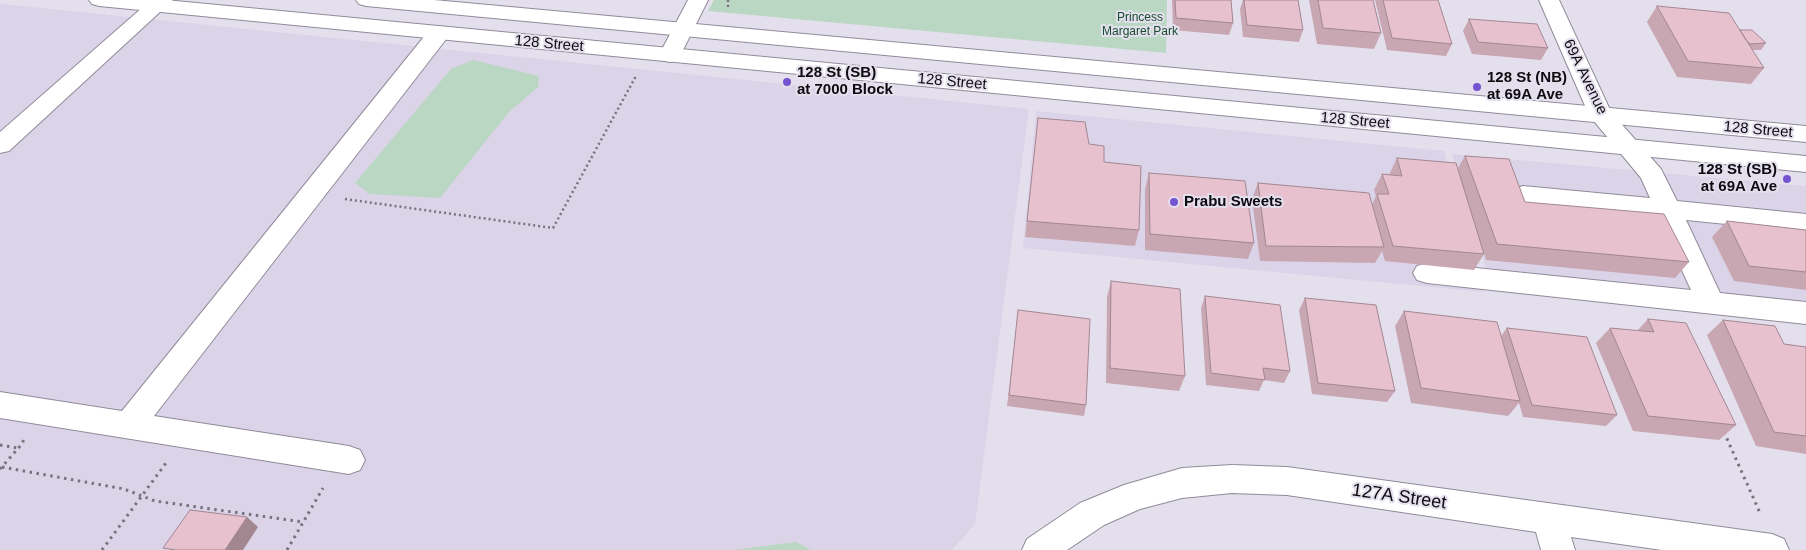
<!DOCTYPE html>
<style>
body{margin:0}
canvas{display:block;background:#e4dfed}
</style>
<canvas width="1806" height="550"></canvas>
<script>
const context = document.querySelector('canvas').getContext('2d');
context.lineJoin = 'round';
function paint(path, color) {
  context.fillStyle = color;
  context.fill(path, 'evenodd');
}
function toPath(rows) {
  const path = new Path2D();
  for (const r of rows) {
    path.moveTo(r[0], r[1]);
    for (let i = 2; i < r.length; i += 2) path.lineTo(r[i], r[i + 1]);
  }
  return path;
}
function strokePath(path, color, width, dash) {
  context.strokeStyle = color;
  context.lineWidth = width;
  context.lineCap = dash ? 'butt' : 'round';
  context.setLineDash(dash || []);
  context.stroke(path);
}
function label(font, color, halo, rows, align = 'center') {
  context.font = font + ' Helvetica,sans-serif';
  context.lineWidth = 4;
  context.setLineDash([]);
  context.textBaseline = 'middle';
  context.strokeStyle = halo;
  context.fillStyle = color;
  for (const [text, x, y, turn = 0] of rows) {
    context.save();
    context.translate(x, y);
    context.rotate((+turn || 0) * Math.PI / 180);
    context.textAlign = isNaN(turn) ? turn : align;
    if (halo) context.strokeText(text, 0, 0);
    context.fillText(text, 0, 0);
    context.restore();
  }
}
const commercial = toPath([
 [1036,111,1444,151,1483,292,1023,248],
 [1452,154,1806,186,1806,304,1487,272]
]);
const built = toPath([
 [2,4,1029,109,975,524,952,550,0,550,0,6]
]);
const green = toPath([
 [714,0,1167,0,1166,53,708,11],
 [473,60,539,76,538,87,509,112,440,198,370,194,355,183,451,69],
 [796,542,811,550,733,550]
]);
const pathFar1 = toPath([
 [728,0,728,10],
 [345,199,553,228,636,76]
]);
const path = toPath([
 [1724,432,1760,513],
 [0,445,18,448],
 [2,467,124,489,155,501,303,522],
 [0,469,22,444,24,439],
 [102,550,166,463],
 [287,550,323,488]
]);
const minor = toPath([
 [151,0,173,0,9,151,0,153,0,132,151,0],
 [688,0,708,0,678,60,670,62,662,60,659,55,688,0],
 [1539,0,1559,0,1611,112,1661,169,1677,201,1806,214,1806,232,1686,220,1720,293,1806,302,1806,324,1427,283,1417,280,1413,273,1417,266,1427,263,1691,290,1658,218,1523,204,1514,201,1510,195,1514,189,1523,186,1650,198,1641,178,1589,115,1539,0],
 [439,26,447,28,450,33,447,38,154,416,349,446,360,450,365,460,360,470,349,474,0,418,0,392,122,411,431,28,439,26],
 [1232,465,1287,467,1772,534,1784,539,1789,550,1662,550,1571,537,1575,550,1541,550,1536,532,1287,495,1232,493,1182,498,1140,509,1104,525,1067,550,1022,550,1027,539,1080,503,1124,485,1182,468,1232,465]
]);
const major = toPath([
 [89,0,165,0,1806,156,1806,172,99,6,92,4,89,0],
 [356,0,434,0,1806,126,1806,142,366,6,359,4,356,0]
]);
const wall = toPath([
 [1172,0,1231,0,1233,23,1229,35,1173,30],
 [1243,0,1298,0,1303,30,1299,42,1243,37,1240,9],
 [1309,0,1373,0,1381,33,1374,49,1317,44],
 [1375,0,1438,0,1452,44,1446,56,1387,50],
 [1657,6,1740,30,1766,43,1761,50,1752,50,1764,68,1751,84,1677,77,1647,22],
 [1469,19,1548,48,1541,60,1472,54,1463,31],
 [1038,118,1089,144,1104,162,1139,230,1135,246,1025,237],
 [1465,156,1525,202,1689,262,1675,278,1486,260,1482,246,1484,254,1474,270,1385,261,1382,251,1375,263,1260,261,1252,199,1258,183,1372,205,1376,196,1374,190,1382,174,1389,175,1397,158,1458,168],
 [1149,173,1254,243,1248,259,1145,250,1145,189],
 [1727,221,1806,230,1806,290,1734,281,1712,237],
 [1111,281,1185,376,1179,391,1106,383,1107,297],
 [1205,296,1290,371,1284,383,1264,380,1259,391,1206,385,1201,308],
 [1305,298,1395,391,1387,402,1312,394,1299,310],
 [1404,311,1501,336,1507,328,1617,415,1606,426,1523,417,1519,403,1508,416,1411,403,1395,326],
 [1648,319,1736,425,1719,440,1633,431,1596,343,1610,328,1637,331],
 [1723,320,1784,344,1806,347,1806,454,1756,446,1707,335],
 [1017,322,1086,405,1084,416,1007,406]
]);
const shadedWall = toPath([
 [247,517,258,527,243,550,225,550]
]);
const building = toPath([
 [1175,0,1231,0,1233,23,1176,18,1175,0],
 [1244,0,1298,0,1303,30,1247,25,1244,0],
 [1318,0,1373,0,1381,33,1323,28,1318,0],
 [1383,0,1438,0,1452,44,1392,38,1383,0],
 [1657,6,1729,13,1764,68,1688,61,1657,6],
 [1469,19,1537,24,1548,48,1478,42,1469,19],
 [1740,30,1752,30,1766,43,1750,44,1746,40,1740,30],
 [1038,118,1085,122,1089,144,1104,146,1104,162,1141,166,1139,230,1027,221,1038,118],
 [1465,156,1509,159,1525,202,1664,214,1689,262,1497,244,1465,156],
 [1397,158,1456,163,1484,254,1393,246,1377,194,1389,194,1382,174,1402,176,1397,158],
 [1149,173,1245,181,1254,243,1150,234,1149,173],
 [1258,183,1369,193,1384,247,1266,246,1258,183],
 [1727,221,1806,230,1806,272,1749,266,1727,221],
 [1111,281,1180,289,1185,376,1110,368,1111,281],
 [1205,296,1280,305,1290,371,1263,368,1265,380,1211,373,1205,296],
 [1305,298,1376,305,1395,391,1318,383,1305,298],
 [1018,310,1090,319,1086,405,1009,395,1018,310],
 [1404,311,1497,322,1520,401,1421,388,1404,311],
 [1648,319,1686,323,1736,425,1648,416,1610,328,1654,332,1648,319],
 [1723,320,1775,326,1784,344,1806,347,1806,436,1774,432,1723,320],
 [1507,328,1587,337,1617,415,1532,405,1507,328],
 [190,510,247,517,225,550,176,550,163,548,190,510]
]);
const markers = [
 [787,82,5,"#7455cf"],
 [1477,87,5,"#7455cf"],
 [1787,179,5,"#7455cf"],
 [1174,202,5,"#7455cf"]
];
const farParknames = [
 ["Princess",1140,18],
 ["Margaret Park",1140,32]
];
const streetNames = [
 ["128 Street",549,44,5],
 ["69A Avenue",1585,77,64],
 ["128 Street",952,82,5],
 ["128 Street",1355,121,5],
 ["128 Street",1758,130,5]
];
const poiNames = [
 ["128 St (SB)",797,73],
 ["at 7000 Block",797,90],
 ["128 St (NB)",1487,78],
 ["at 69A Ave",1487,95],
 ["128 St (SB)",1777,170,"right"],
 ["at 69A Ave",1777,187,"right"],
 ["Prabu Sweets",1184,202]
];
const nearStreetnames = [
 ["127A Street",1399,497,8]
];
paint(commercial, '#dbd4e9');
paint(built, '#dbd3e8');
paint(green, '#bad7c3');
strokePath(minor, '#908b99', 2);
strokePath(major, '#908b99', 2);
strokePath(pathFar1, '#76737c', 2.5, [2, 3]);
strokePath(path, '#76737c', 3, [2.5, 4.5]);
paint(minor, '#fff');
paint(major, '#fff');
paint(wall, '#c8a6b2');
paint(shadedWall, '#a28791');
paint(building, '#e8c1cf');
strokePath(building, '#a28791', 1);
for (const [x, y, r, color] of markers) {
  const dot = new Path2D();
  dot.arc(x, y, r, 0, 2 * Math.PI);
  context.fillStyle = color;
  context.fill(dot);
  strokePath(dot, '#e4dfed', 2);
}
label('12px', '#164d2f', '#e4dfed', farParknames);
label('15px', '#0c0a0f', '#e4dfed', streetNames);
label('bold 15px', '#0c0a0f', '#e4dfed', poiNames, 'left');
label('18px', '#0c0a0f', '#e4dfed', nearStreetnames);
</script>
